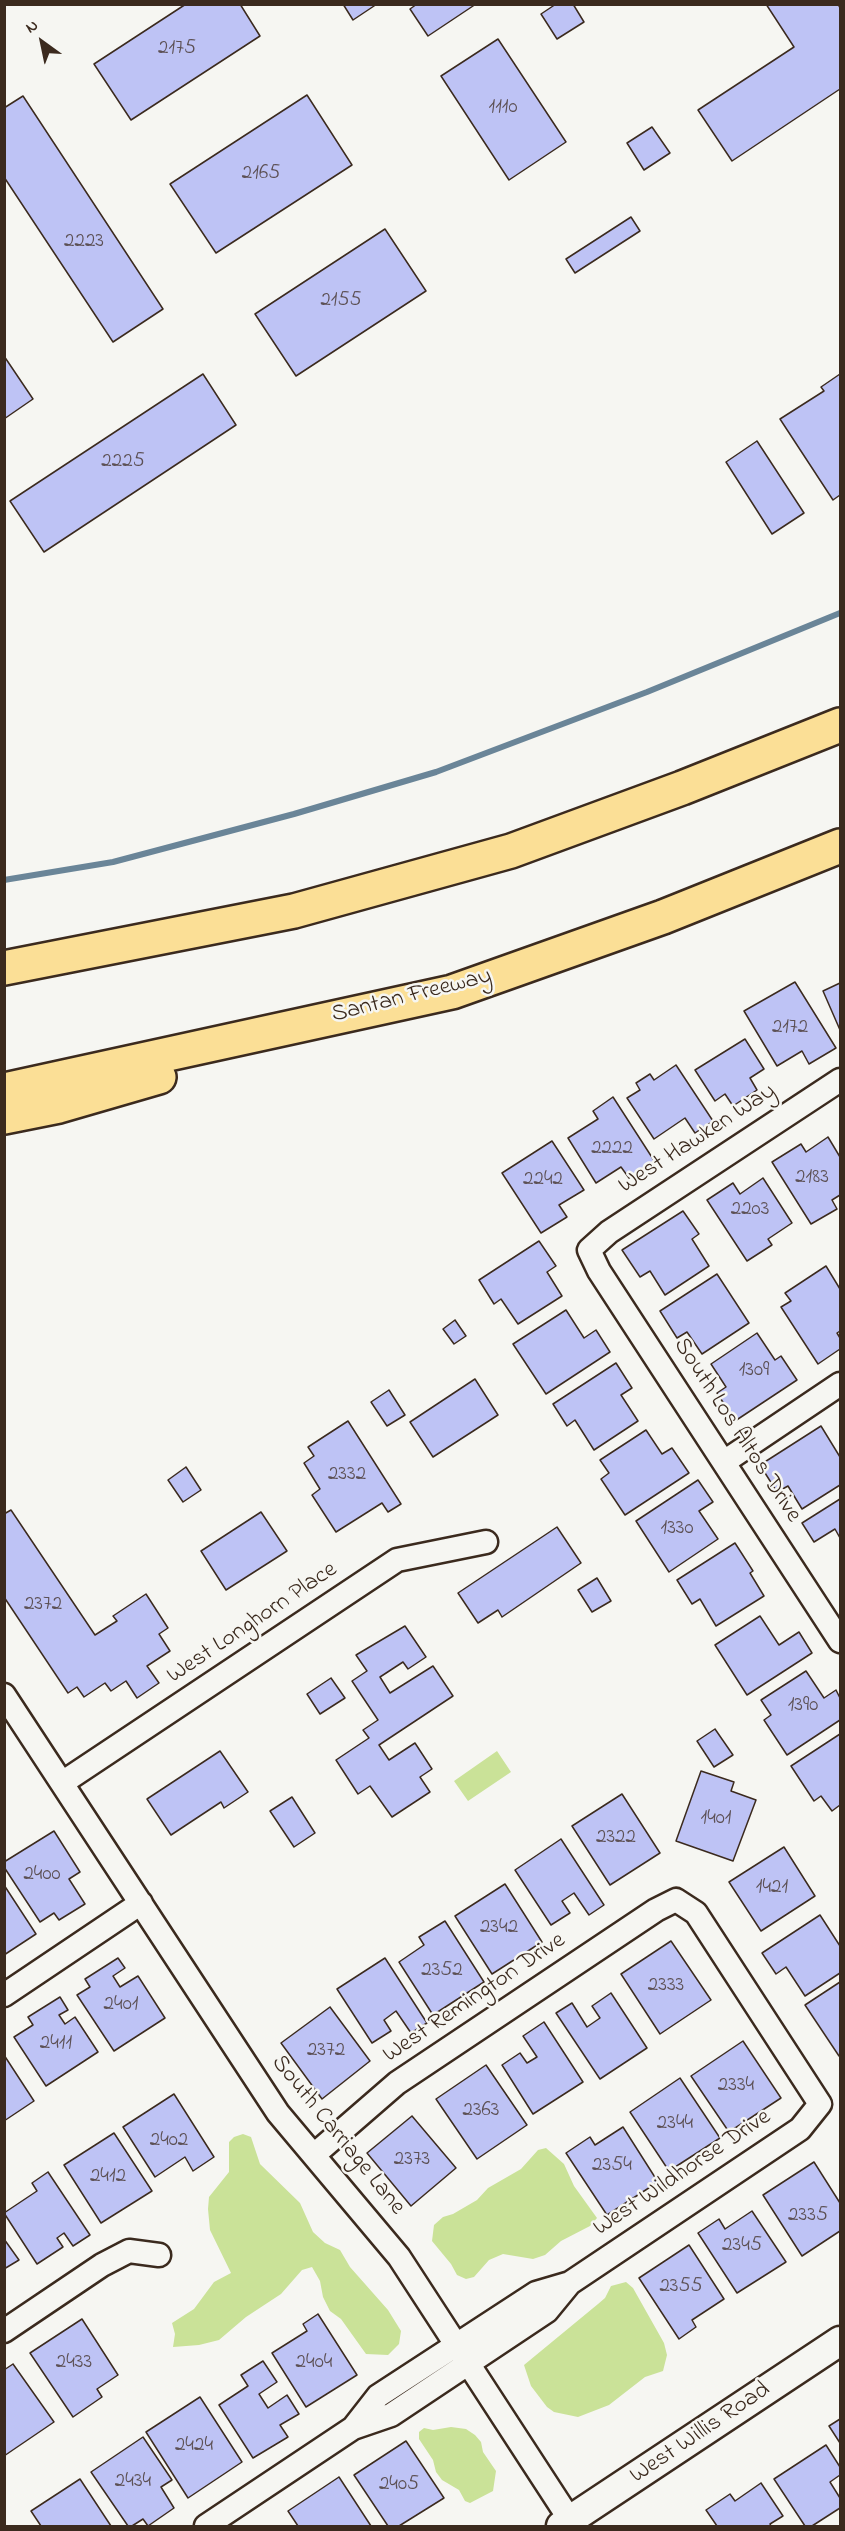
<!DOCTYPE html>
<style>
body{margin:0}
#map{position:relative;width:845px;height:2531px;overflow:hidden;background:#f6f6f2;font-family:"Indie Flower",sans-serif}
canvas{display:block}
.frame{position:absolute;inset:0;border:6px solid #3b2a1e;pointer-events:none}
.north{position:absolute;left:12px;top:12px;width:60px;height:60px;-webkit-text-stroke:4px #f6f6f2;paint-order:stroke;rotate:327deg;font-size:16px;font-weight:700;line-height:24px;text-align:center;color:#3b2a1e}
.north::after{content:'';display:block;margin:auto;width:21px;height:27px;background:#3b2a1e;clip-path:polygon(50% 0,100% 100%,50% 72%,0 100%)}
</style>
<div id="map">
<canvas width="845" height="2531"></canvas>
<div class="frame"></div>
<div class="north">N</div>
</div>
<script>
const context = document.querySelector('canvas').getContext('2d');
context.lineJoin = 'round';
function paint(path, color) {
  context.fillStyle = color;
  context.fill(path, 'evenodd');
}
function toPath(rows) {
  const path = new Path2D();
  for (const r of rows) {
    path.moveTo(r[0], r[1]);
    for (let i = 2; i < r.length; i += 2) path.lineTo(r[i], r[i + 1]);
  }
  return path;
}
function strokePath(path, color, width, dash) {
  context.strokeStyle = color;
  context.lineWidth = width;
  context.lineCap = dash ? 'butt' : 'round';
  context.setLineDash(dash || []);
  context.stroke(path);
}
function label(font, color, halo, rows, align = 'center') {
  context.font = font + ' "Indie Flower",sans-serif';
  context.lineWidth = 5;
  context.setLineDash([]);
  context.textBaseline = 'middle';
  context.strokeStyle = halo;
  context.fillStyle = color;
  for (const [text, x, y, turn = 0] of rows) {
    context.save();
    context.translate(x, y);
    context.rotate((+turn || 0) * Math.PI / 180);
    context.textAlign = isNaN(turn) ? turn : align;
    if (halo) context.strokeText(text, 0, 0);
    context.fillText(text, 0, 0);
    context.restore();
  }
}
const green = toPath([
 [497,1751,511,1772,468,1801,454,1781],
 [243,2134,251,2137,260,2164,300,2203,313,2232,325,2243,340,2250,350,2267,388,2310,401,2331,399,2344,388,2355,366,2354,341,2319,330,2311,323,2297,320,2281,312,2267,302,2270,281,2294,246,2317,219,2340,199,2345,173,2347,175,2334,172,2323,194,2309,214,2282,231,2273,210,2230,208,2209,209,2197,229,2172,229,2142,234,2137],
 [546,2148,564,2164,574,2186,597,2218,590,2226,561,2241,545,2255,533,2259,503,2254,489,2260,474,2277,466,2279,457,2275,451,2264,432,2241,434,2225,443,2217,453,2214,477,2200,488,2188,521,2169,538,2150],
 [626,2282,633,2288,664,2343,667,2355,663,2371,645,2377,609,2405,578,2417,554,2412,547,2407,531,2386,524,2365,598,2304,605,2298,611,2286],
 [451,2427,466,2429,475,2435,481,2442,483,2452,496,2471,493,2491,470,2503,465,2501,459,2490,442,2480,436,2472,433,2460,419,2439,419,2432,424,2428,433,2430]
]);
const stream = toPath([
 [4,880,113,862,294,814,436,772,647,692,840,613]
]);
const building = toPath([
 [186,4,240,4,260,36,131,120,94,64,186,4],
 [343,4,377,4,353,20,343,4],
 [417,4,476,4,428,36,410,9,417,4],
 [556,4,573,4,584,22,557,39,541,14,556,4],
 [766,4,838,4,840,8,840,89,732,161,698,110,794,47,766,4],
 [498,39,566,142,509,180,441,76,498,39],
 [307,95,352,165,216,253,170,184,307,95],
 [23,96,163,309,113,342,4,177,4,108,23,96],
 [652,127,670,153,644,170,627,143,652,127],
 [631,217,640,231,575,273,566,259,631,217],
 [385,229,426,291,296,376,255,314,385,229],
 [4,356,33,399,4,419,4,356],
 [203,374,236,425,44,552,10,501,203,374],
 [840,374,840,495,833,500,780,419,824,391,821,387,840,374],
 [757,441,804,513,772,534,726,462,757,441],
 [795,982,836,1048,809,1064,802,1051,777,1066,744,1011,795,982],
 [840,983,840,1030,823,991,840,983],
 [745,1039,764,1069,750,1078,757,1090,733,1106,725,1094,715,1101,695,1070,745,1039],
 [676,1065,713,1121,695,1133,685,1118,654,1139,627,1098,640,1090,636,1083,650,1074,654,1080,676,1065],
 [613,1097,655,1162,629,1178,621,1167,596,1183,568,1138,598,1119,593,1111,613,1097],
 [828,1137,840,1157,840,1195,832,1200,837,1209,811,1224,772,1162,801,1144,806,1152,828,1137],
 [552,1141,584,1190,559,1205,567,1217,541,1233,502,1173,552,1141],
 [763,1178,792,1223,768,1239,772,1245,747,1261,707,1200,733,1183,740,1194,763,1178],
 [683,1211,699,1234,692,1239,709,1266,665,1295,650,1271,640,1277,622,1250,683,1211],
 [539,1241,556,1266,547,1272,562,1296,518,1324,501,1299,494,1304,479,1280,539,1241],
 [826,1266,840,1289,840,1331,837,1333,840,1338,840,1349,818,1364,781,1307,791,1301,785,1293,826,1266],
 [717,1274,749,1323,702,1354,687,1332,677,1338,660,1311,717,1274],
 [566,1310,584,1338,596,1330,610,1352,546,1394,513,1344,566,1310],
 [455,1320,466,1336,454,1344,443,1329,455,1320],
 [757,1333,775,1360,781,1356,797,1380,735,1421,717,1393,726,1387,711,1364,757,1333],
 [616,1363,632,1388,621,1395,638,1421,594,1450,575,1420,567,1426,553,1404,616,1363],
 [475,1379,498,1415,433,1457,410,1422,475,1379],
 [389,1390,405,1415,387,1426,371,1402,389,1390],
 [348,1421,401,1504,388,1512,382,1503,336,1532,312,1495,320,1489,304,1463,314,1456,308,1447,348,1421],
 [821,1426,840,1457,840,1485,802,1509,788,1486,777,1492,760,1465,821,1426],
 [646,1430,662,1454,672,1448,689,1473,625,1515,601,1479,609,1473,600,1460,646,1430],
 [186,1467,201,1490,183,1502,168,1480,186,1467],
 [698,1480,713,1502,699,1511,718,1539,669,1572,636,1521,698,1480],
 [840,1499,840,1538,835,1529,814,1542,802,1523,840,1499],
 [11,1510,95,1635,117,1621,113,1616,146,1594,168,1628,159,1634,170,1651,147,1666,159,1683,137,1698,126,1681,111,1691,105,1683,84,1697,77,1687,68,1693,4,1597,4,1514,11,1510],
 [261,1512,287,1551,226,1590,201,1551,261,1512],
 [557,1527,581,1563,502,1617,498,1610,478,1623,458,1593,557,1527],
 [735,1543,753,1571,750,1573,764,1596,716,1626,700,1599,692,1604,677,1580,735,1543],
 [597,1578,611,1601,592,1612,578,1590,597,1578],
 [760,1616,779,1645,799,1632,812,1653,747,1695,715,1645,760,1616],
 [405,1626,426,1657,408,1669,403,1662,380,1677,390,1693,433,1666,453,1696,379,1745,389,1760,415,1743,432,1769,420,1777,430,1792,392,1817,370,1786,358,1794,336,1760,369,1738,363,1730,378,1720,352,1681,367,1671,356,1655,405,1626],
 [806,1671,824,1698,836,1690,840,1698,840,1720,787,1755,764,1720,771,1715,761,1700,806,1671],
 [331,1678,345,1698,320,1714,307,1694,331,1678],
 [715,1729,733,1755,714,1767,697,1741,715,1729],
 [840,1734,840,1805,832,1811,821,1796,814,1801,791,1766,840,1734],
 [220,1751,248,1792,224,1808,221,1802,171,1835,147,1799,220,1751],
 [701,1771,734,1782,731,1791,756,1800,733,1861,676,1841,701,1771],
 [622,1794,660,1853,610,1885,572,1826,622,1794],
 [292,1797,315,1833,294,1847,270,1811,292,1797],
 [54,1831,80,1872,69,1879,85,1904,59,1920,54,1913,40,1922,4,1867,4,1862,54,1831],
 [561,1839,604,1905,589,1915,574,1893,562,1901,570,1913,551,1925,515,1870,561,1839],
 [784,1847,815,1896,761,1931,729,1882,784,1847],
 [505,1884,542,1942,492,1974,455,1916,505,1884],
 [4,1885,36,1934,4,1955,4,1885],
 [820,1915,840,1946,840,1973,805,1996,786,1967,776,1974,762,1953,820,1915],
 [445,1921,484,1982,433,2015,399,1962,424,1945,419,1937,445,1921],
 [671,1941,711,2000,660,2034,621,1974,671,1941],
 [118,1958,125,1968,113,1976,120,1987,138,1976,165,2018,114,2051,77,1995,90,1987,85,1979,118,1958],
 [385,1958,427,2023,411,2033,396,2011,384,2020,391,2031,372,2043,337,1989,385,1958],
 [840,1982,840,2055,839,2056,805,2005,840,1982],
 [611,1993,647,2048,600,2079,556,2013,572,2003,587,2027,600,2018,592,2006,611,1993],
 [60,1997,68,2010,59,2015,65,2024,75,2017,98,2052,46,2086,14,2037,33,2025,28,2017,60,1997],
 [330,2007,370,2061,322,2099,281,2043,330,2007],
 [544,2022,583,2082,533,2114,502,2065,520,2053,527,2063,537,2057,523,2036,544,2022],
 [743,2041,781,2098,729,2132,691,2076,743,2041],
 [4,2055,34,2101,4,2121,4,2055],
 [486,2065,527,2125,477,2159,436,2099,486,2065],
 [680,2078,720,2138,669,2171,630,2112,680,2078],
 [174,2094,214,2157,193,2171,185,2157,155,2177,123,2127,174,2094],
 [412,2116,456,2168,411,2206,367,2153,412,2116],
 [623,2127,658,2182,607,2215,566,2153,590,2137,595,2145,623,2127],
 [114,2133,152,2191,101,2223,64,2165,114,2133],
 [814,2162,840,2203,840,2231,802,2256,763,2195,814,2162],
 [48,2172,90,2235,73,2246,64,2233,57,2238,63,2247,37,2264,4,2213,37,2191,32,2183,48,2172],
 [752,2211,786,2262,737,2293,698,2233,719,2219,725,2229,752,2211],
 [4,2239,19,2260,4,2269,4,2239],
 [689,2245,724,2299,692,2320,696,2327,679,2339,639,2278,689,2245],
 [318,2314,357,2375,306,2407,272,2353,307,2331,303,2324,318,2314],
 [82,2319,118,2375,97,2389,102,2397,73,2417,30,2353,82,2319],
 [263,2361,277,2382,259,2394,268,2408,287,2395,299,2414,280,2425,288,2437,253,2458,219,2405,248,2386,241,2375,263,2361],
 [13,2364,54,2422,4,2456,4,2370,13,2364],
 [200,2397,242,2462,188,2498,146,2432,200,2397],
 [840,2419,840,2443,829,2426,840,2419],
 [143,2437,172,2480,161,2487,174,2508,148,2526,143,2519,132,2526,128,2526,91,2472,143,2437],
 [406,2441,444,2498,399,2526,388,2526,354,2475,406,2441],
 [826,2445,840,2467,840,2475,830,2482,840,2498,840,2508,812,2526,805,2526,774,2479,826,2445],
 [339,2477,371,2526,298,2526,288,2511,339,2477],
 [80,2479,111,2526,41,2526,31,2511,80,2479],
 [761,2483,783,2516,770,2524,771,2526,717,2526,706,2510,730,2494,735,2501,761,2483]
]);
const minor = toPath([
 [840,1080,609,1232,589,1250,599,1271,840,1641],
 [724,1462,840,1384],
 [4,1695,278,2113,399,2257,574,2526],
 [62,1783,397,1560,486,1542],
 [4,1995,141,1903],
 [4,2331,102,2265,129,2251,159,2255],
 [353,2428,378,2396,536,2293,570,2283],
 [206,2526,353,2428,391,2415,547,2311,570,2283,800,2129,820,2104,696,1913,676,1900,656,1910,397,2083,314,2155]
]);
const tertiary = toPath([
 [561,2526,840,2341]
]);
const motorway = toPath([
 [4,968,294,911,511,851,682,788,840,725],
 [4,1090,452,992,663,917,840,846],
 [4,1117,59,1106,159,1077]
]);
const numberNames = [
 ["2175",177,50],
 ["1110",503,109],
 ["2165",261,175],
 ["2223",84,243],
 ["2155",341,302],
 ["2225",123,463],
 ["2172",790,1029],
 ["2222",612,1150],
 ["2183",812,1179],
 ["2242",543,1181],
 ["2203",750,1211],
 ["1309",754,1372],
 ["2332",347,1476],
 ["1330",677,1530],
 ["2372",43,1606],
 ["1390",803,1707],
 ["1401",716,1820],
 ["2322",616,1839],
 ["2400",42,1876],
 ["1421",772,1889],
 ["2342",499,1929],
 ["2352",442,1972],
 ["2333",666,1987],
 ["2401",121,2006],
 ["2411",56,2045],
 ["2372",326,2052],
 ["2334",736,2087],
 ["2363",481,2112],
 ["2344",675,2125],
 ["2402",169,2142],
 ["2373",412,2161],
 ["2354",612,2167],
 ["2412",108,2178],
 ["2335",808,2217],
 ["2345",742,2247],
 ["2355",681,2288],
 ["2433",74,2364],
 ["2404",314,2364],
 ["2424",194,2447],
 ["2434",133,2483],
 ["2405",399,2486]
];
const streetNames = [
 ["Santan Freeway",412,997,-14],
 ["West Hawken Way",698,1140,-33],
 ["South Los Altos Drive",736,1431,57],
 ["West Longhorn Place",253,1624,-34],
 ["West Remington Drive",475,1999,-34],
 ["South Carriage Lane",337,2136,51],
 ["West Wildhorse Drive",683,2174,-34],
 ["West Willis Road",701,2434,-34]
];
paint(green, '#cae298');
strokePath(stream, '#6a8598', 6);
paint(building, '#bec3f5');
strokePath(building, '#3b2a1e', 1.5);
strokePath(minor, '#3b2a1e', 27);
strokePath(tertiary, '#3b2a1e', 33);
strokePath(motorway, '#3b2a1e', 38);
strokePath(minor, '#f6f6f2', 22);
strokePath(tertiary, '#f6f6f2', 28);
strokePath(motorway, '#fbdf96', 33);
label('21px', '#5c5054', null, numberNames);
label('24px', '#3b2a1e', '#f6f6f2', streetNames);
</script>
